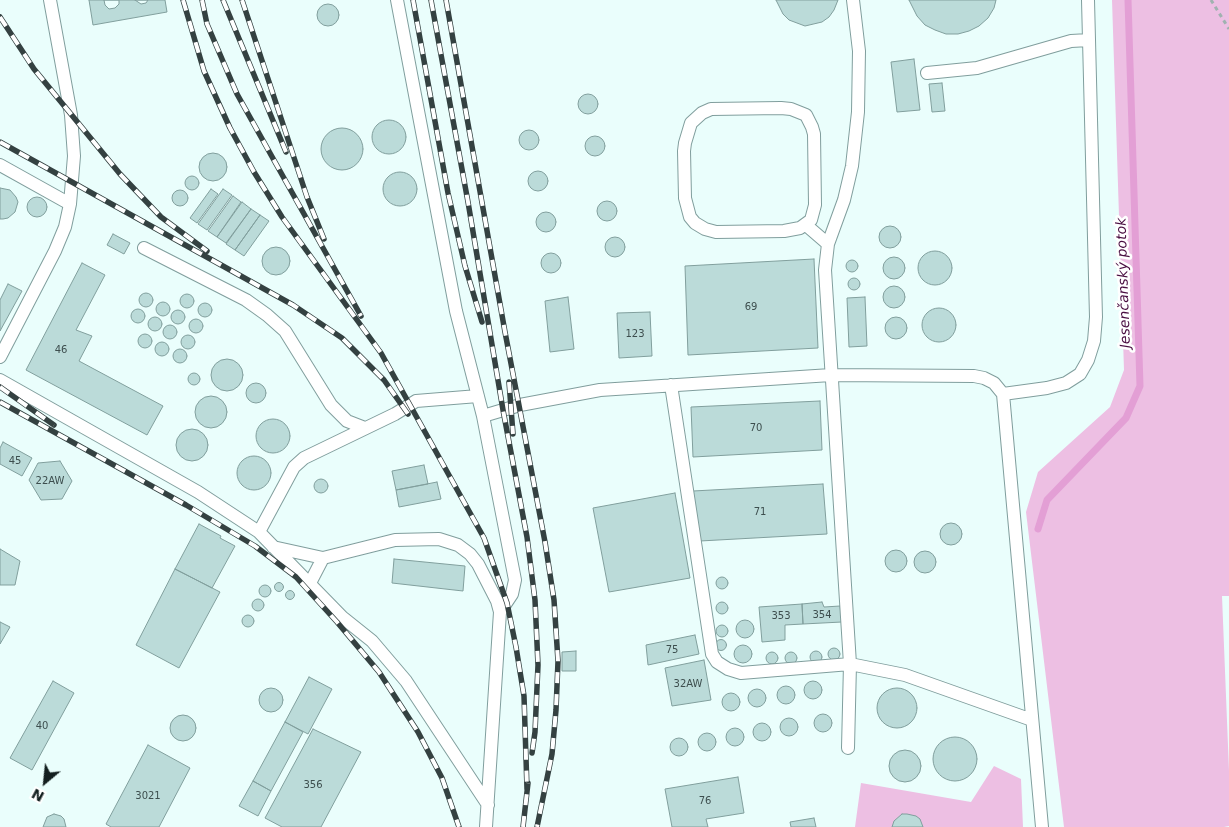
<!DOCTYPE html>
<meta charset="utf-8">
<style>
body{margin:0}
#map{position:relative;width:1229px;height:827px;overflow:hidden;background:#eafefc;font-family:"DejaVu Sans",sans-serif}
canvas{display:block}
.north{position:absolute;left:20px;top:757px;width:50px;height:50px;-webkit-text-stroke:4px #fff;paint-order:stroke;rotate:208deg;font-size:14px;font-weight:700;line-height:20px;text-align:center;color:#131f1f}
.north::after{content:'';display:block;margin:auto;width:18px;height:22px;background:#131f1f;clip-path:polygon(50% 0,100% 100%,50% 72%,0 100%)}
</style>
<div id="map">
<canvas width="1229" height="827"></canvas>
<div class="north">N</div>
</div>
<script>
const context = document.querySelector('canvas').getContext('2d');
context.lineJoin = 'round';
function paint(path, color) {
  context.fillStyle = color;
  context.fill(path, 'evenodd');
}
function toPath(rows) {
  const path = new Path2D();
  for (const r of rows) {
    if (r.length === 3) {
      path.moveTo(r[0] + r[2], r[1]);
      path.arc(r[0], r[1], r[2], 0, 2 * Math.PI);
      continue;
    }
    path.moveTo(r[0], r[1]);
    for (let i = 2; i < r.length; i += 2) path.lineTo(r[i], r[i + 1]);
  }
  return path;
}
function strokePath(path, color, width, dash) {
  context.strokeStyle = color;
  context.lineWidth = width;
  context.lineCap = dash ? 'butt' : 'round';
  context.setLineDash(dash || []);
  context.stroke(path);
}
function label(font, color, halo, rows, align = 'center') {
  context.font = font + ' "DejaVu Sans",sans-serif';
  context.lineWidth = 5;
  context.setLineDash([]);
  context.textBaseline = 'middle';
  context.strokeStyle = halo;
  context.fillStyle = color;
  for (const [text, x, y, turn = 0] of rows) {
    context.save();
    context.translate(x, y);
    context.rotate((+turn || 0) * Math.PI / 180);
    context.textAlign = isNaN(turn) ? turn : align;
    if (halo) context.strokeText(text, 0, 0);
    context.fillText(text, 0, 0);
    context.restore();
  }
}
const green = toPath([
 [1112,0,1229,0,1229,596,1222,596,1229,771,1229,826,1224,827,1064,827,1026,512,1038,472,1110,407,1124,370],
 [994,766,1021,779,1023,827,855,827,861,783,971,802]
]);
const stream = toPath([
 [1038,529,1047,500,1126,418,1140,386,1128,0]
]);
const building = toPath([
 [89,0,165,0,167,12,93,25,89,0],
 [104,0,119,0,119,4,115,8,109,9,105,5,104,0],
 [135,0,148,0,146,3,141,4,135,0],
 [776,0,838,0,834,10,829,17,822,22,805,26,789,20,783,14,776,0],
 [909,0,996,0,994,8,988,18,979,26,969,31,958,34,946,34,935,30,925,25,917,16,909,0],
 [328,15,11],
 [914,59,920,110,897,112,891,62,914,59],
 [942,83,945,111,932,112,929,84,942,83],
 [588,104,10],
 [389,137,17],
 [342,149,21],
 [529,140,10],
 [595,146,10],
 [213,167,14],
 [538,181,10],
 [400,189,17],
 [192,183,7],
 [0,188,10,190,16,197,18,202,15,212,8,218,3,219,0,219,0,188],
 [211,189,218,194,197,223,190,218,211,189],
 [223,189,232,195,207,230,198,224,223,189],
 [180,198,8],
 [233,196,241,202,217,237,208,231,233,196],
 [37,207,10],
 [607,211,10],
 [242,202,251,209,226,243,217,237,242,202],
 [251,209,260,215,235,250,226,244,251,209],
 [546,222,10],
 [260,215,269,221,244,256,235,250,260,215],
 [890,237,11],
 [113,234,130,243,124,254,107,245,113,234],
 [615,247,10],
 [276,261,14],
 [935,268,17],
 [551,263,10],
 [894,268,11],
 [814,259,818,348,688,355,685,266,814,259],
 [852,266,6],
 [82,263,105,275,76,330,92,336,79,361,163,406,147,435,26,370,82,263],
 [854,284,6],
 [8,284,22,291,0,331,0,300,8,284],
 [894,297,11],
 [146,300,7],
 [187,301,7],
 [568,297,574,349,550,352,545,301,568,297],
 [865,297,867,346,849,347,847,298,865,297],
 [163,309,7],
 [205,310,7],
 [939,325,17],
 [138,316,7],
 [178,317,7],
 [650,312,652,356,619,358,617,313,650,312],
 [155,324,7],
 [896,328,11],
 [196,326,7],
 [170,332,7],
 [145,341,7],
 [188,342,7],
 [162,349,7],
 [180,356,7],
 [227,375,16],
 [194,379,6],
 [256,393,10],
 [211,412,16],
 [820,401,822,450,693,457,691,407,820,401],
 [273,436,17],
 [192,445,16],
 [3,442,32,458,22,476,0,464,0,448,3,442],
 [254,473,17],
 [60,461,72,481,62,499,41,500,29,480,38,463,60,461],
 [424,465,428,484,396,490,392,471,424,465],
 [321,486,7],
 [437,482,441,499,399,507,396,490,437,482],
 [823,484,827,534,700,541,693,491,823,484],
 [675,493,690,578,609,592,593,508,675,493],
 [951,534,11],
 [199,524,221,536,220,538,235,546,212,588,175,569,199,524],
 [0,549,20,561,15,585,0,585,0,549],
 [896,561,11],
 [925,562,11],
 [394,559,465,566,463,591,392,583,394,559],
 [175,569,220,592,179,668,136,645,175,569],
 [722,583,6],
 [279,587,4.5],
 [265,591,6],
 [290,595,4.5],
 [258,605,6],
 [822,602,824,607,840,606,842,622,803,624,802,604,822,602],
 [722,608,6],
 [802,604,803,624,785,625,785,640,762,642,759,607,802,604],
 [248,621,6],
 [745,629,9],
 [0,622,10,627,0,644,0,622],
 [722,631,6],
 [695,635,699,654,648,665,646,645,695,635],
 [721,645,5.5],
 [743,654,9],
 [834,654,6],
 [576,651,576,671,562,671,562,652,576,651],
 [816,657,6],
 [772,658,6],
 [791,658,6],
 [704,660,711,700,672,706,665,668,704,660],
 [309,677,332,689,308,734,285,722,309,677],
 [813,690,9],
 [53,681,74,693,32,770,10,758,53,681],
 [786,695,9],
 [897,708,20],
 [271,700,12],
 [757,698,9],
 [731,702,9],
 [823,723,9],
 [183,728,13],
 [789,727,9],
 [285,722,303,732,271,791,253,781,285,722],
 [762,732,9],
 [735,737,9],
 [313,729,361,752,321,827,282,827,265,818,313,729],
 [707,742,9],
 [955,759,22],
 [679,747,9],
 [148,745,190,768,159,827,111,827,106,824,148,745],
 [905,766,16],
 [738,777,744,813,706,819,708,827,672,827,665,789,738,777],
 [253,781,271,791,258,816,239,806,253,781],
 [54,814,61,816,64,819,66,827,43,827,47,817,54,814],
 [902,814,907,814,916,816,920,819,923,827,892,827,894,821,902,814],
 [814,818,816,827,791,827,790,822,814,818]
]);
const path = toPath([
 [1211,0,1229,29]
]);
const lane = toPath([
 [397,0,456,311,483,416],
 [853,0,859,51,858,112,852,166,844,200,828,244,825,270,850,664,905,675,1032,720],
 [927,73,977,68,1071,41,1089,40],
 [781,108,791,109,806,115,812,127,814,134,815,205,811,220,800,228,784,231,716,232,705,229,695,223,690,217,685,198,684,151,685,143,691,123,702,113,711,109,781,108],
 [0,165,70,204],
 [806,225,828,244],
 [144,248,246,300,267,315,285,331,331,405,347,421,365,428],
 [0,357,55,251,65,227,70,204,74,156,71,115,50,0],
 [0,380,198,492,259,532,342,617,372,641,406,681,488,805],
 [671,385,712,654,717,662,728,669,741,673,850,664,848,748],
 [1003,394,1047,388,1066,383,1080,374,1088,360,1094,341,1096,317,1088,0],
 [259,532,294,467,304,458,395,414,416,401,478,396],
 [273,547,323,558,310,583],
 [323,558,395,540,439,539,458,545,470,554,478,564,497,601,500,612],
 [486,827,500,612,512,594,515,580,483,416,520,405,600,390,831,375,974,376,984,378,994,383,1003,394,1042,827]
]);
const rail = toPath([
 [183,0,204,71,230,128,254,172,282,217,381,353,484,538,507,603,516,647,524,696,527,789],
 [202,0,207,24,237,94,361,316],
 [223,0,286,152],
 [242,0,307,197,324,239],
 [413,0,448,193,465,266,482,322],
 [431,0,468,202,503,410,527,537,535,600,538,665,535,732,532,753],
 [446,0,505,332,545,542,554,600,558,661,556,710,552,754,537,827],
 [0,17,34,69,120,174,161,217,207,251],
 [0,142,293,305,342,338,384,380,408,414],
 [509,382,513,434],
 [0,387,54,425],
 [0,402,186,505,255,546,296,577,337,622,379,672,418,732,442,778,459,827],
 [523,827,528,783]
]);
const numberNames = [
 ["69",751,307],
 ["123",635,334],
 ["46",61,350],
 ["70",756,428],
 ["45",15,461],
 ["22AW",50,481],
 ["71",760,512],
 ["354",822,615],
 ["353",781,616],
 ["75",672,650],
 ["32AW",688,684],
 ["40",42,726],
 ["356",313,785],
 ["3021",148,796],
 ["76",705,801]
];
const waterNames = [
 ["Jesenčanský potok",1124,283,-92]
];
paint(green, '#edbfe3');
strokePath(stream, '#e39fd5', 7);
paint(building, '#bbdbd9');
strokePath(building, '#819f9d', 1);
strokePath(lane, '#809e9d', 14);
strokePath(path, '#a0b2b0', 3, [4, 4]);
strokePath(lane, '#fff', 12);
strokePath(rail, '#344141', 5.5);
strokePath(rail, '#fff', 4, [11]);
label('10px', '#3d4e4e', null, numberNames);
label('italic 14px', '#4a0f42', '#fff', waterNames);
</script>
